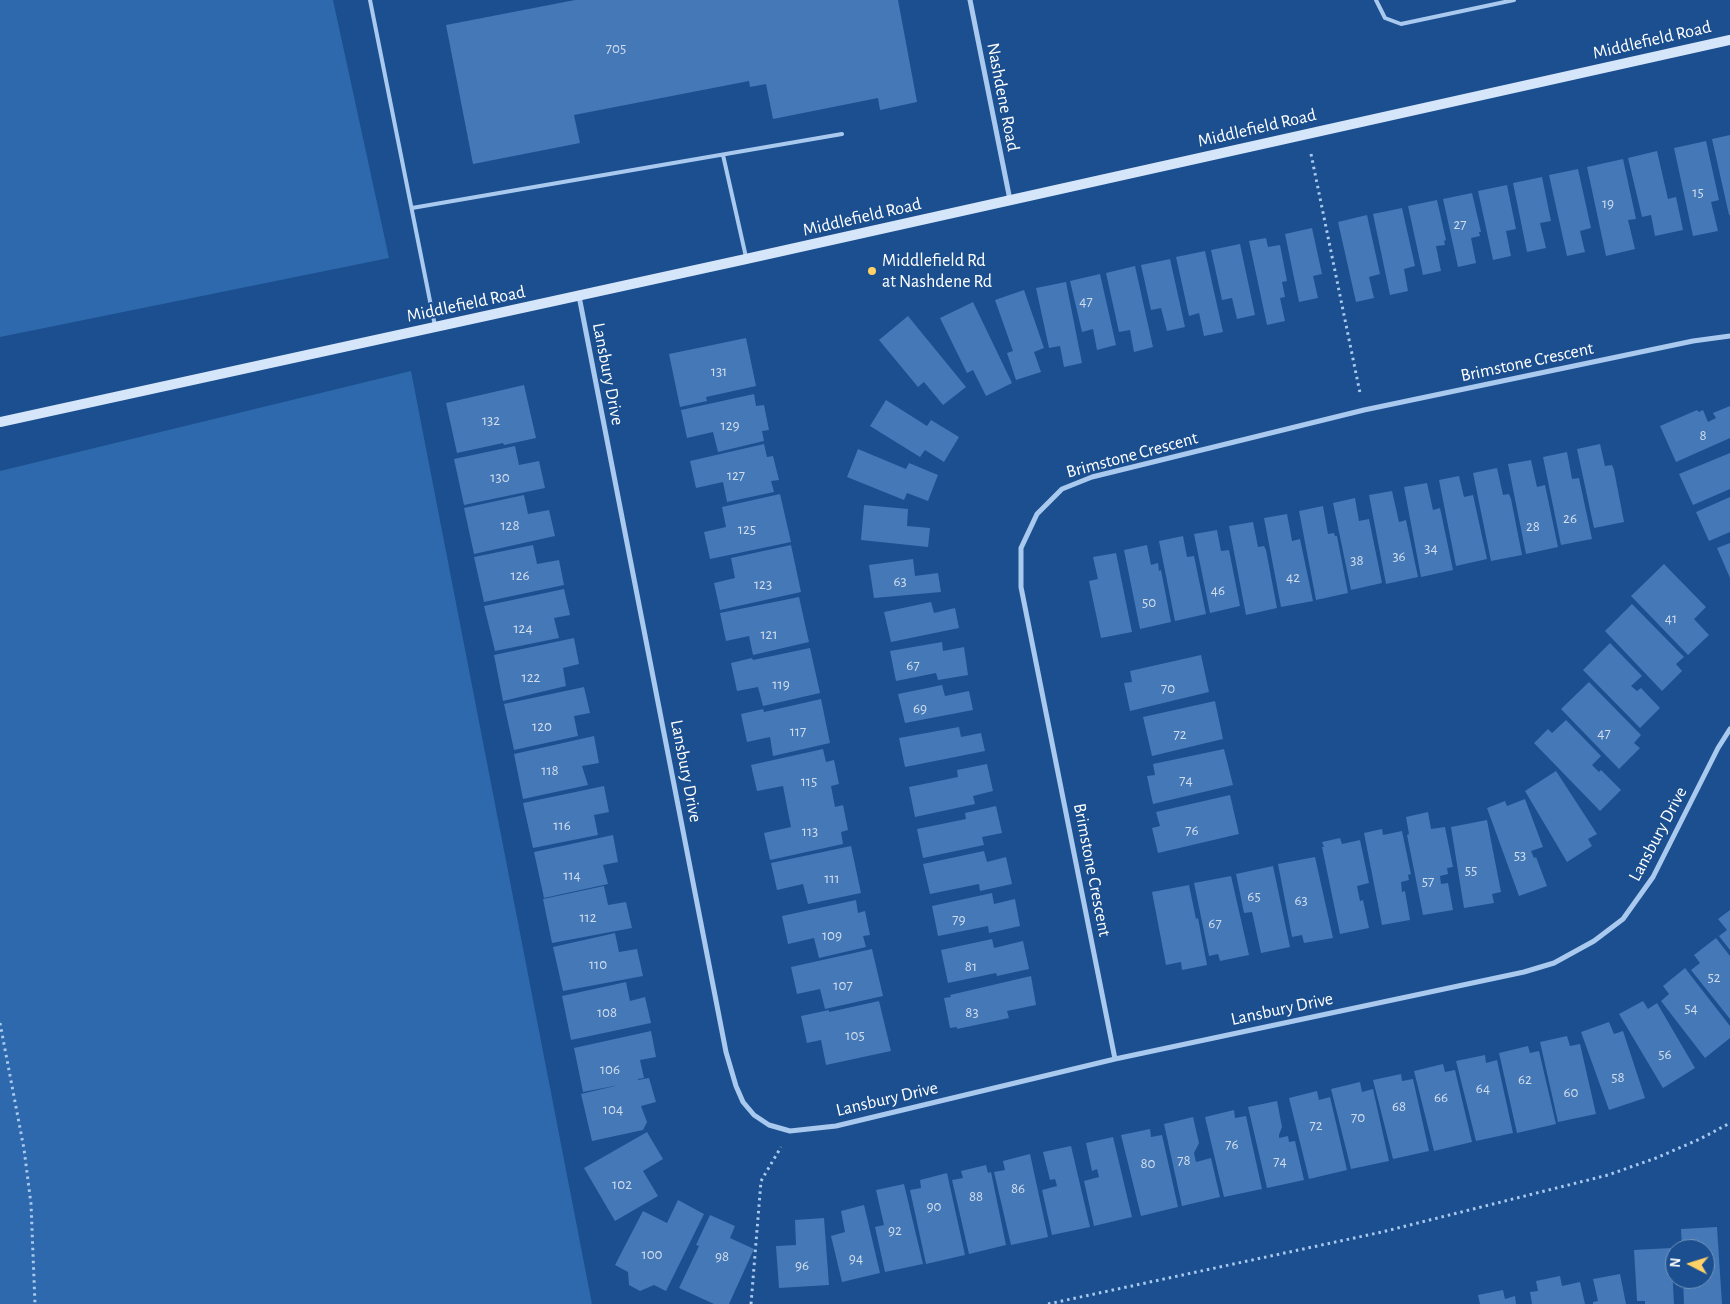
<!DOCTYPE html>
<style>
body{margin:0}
#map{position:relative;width:1730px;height:1304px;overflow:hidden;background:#1b4f8f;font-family:"Alegreya Sans",sans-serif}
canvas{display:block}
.north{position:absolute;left:1665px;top:1239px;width:50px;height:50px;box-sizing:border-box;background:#1b4f8f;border:1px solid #7695bc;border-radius:50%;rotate:275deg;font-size:14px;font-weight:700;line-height:20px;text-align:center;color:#fff}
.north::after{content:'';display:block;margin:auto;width:18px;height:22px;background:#ffd166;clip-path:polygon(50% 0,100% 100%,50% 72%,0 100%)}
</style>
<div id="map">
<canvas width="1730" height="1304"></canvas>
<div class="north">N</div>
</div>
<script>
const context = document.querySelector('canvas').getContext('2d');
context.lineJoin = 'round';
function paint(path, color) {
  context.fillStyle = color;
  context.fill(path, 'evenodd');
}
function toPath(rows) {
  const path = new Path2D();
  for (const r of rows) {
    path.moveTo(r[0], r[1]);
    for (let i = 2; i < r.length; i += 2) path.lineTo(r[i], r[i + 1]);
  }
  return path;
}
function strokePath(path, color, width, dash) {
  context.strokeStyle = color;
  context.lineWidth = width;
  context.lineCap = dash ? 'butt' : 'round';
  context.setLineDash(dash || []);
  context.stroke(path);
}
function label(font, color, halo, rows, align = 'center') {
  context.font = font + ' "Alegreya Sans",sans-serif';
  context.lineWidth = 4;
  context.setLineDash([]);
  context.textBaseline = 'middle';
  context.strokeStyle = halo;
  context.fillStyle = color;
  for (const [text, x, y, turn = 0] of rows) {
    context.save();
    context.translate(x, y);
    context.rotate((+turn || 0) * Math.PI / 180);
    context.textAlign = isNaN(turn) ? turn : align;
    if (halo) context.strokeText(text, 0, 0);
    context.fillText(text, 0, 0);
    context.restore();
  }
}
const green = toPath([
 [0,0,333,0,389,258,0,337],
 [411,371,592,1304,0,1304,0,471]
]);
const building = toPath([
 [575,0,898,0,917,102,880,110,878,98,773,119,766,84,750,87,749,81,574,115,580,143,473,164,446,25],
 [1730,135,1730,215,1729,215,1712,139],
 [1706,141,1719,200,1711,202,1718,231,1693,236,1674,148],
 [1657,151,1668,199,1676,197,1683,230,1655,236,1651,215,1642,217,1628,158],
 [1623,159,1636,219,1628,220,1635,249,1606,256,1587,167],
 [1578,169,1591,228,1580,231,1585,252,1567,256,1549,175],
 [1542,177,1551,221,1540,223,1546,248,1527,252,1513,183],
 [1507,185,1516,229,1506,231,1511,256,1493,260,1478,191],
 [1472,193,1481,232,1479,232,1480,236,1471,238,1476,263,1458,267,1443,199],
 [1437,200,1446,240,1444,241,1445,245,1436,246,1441,271,1423,275,1408,206],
 [1402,208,1415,266,1404,269,1408,291,1390,295,1373,214],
 [1367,215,1380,274,1369,277,1374,298,1356,302,1338,222],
 [1312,228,1322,274,1313,276,1318,298,1299,302,1285,234],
 [1266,238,1268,247,1280,245,1287,281,1282,282,1285,297,1280,298,1285,321,1267,325,1249,241],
 [1240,244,1255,315,1237,319,1232,298,1222,300,1211,250],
 [1205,251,1223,332,1204,336,1199,313,1189,316,1176,257],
 [1170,259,1185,327,1167,331,1161,308,1151,310,1141,265],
 [1135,266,1153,347,1134,352,1130,330,1119,332,1106,273],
 [1100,274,1116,345,1097,350,1093,329,1082,332,1070,281],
 [1066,282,1082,363,1064,367,1060,346,1049,348,1036,288],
 [1024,290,1044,348,1034,352,1041,372,1016,380,1007,353,1013,351,995,300],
 [973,302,1012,383,986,396,973,370,967,373,940,318],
 [908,316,966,387,943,405,924,382,918,387,879,340],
 [746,338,756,386,706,397,707,401,680,407,669,354],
 [524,385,536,438,504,445,503,443,457,453,446,403],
 [754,394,756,406,764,405,769,430,762,431,764,441,718,452,713,432,687,438,681,410],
 [886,400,927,426,931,420,959,437,944,462,925,450,920,457,870,426],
 [1730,406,1730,438,1676,462,1660,426,1697,410,1699,412,1703,410,1708,422,1716,418,1713,413],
 [764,444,767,457,773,456,779,480,771,481,774,492,727,502,723,482,696,488,690,461],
 [1600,444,1605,466,1612,465,1614,470,1624,522,1594,528,1577,449],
 [515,446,519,465,539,461,545,488,464,505,454,459],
 [858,449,906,469,909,463,938,475,928,501,907,493,904,500,847,477],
 [1567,452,1572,479,1579,478,1592,539,1561,545,1543,457],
 [1730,453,1730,489,1693,505,1679,474],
 [1531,460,1537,487,1545,485,1558,547,1526,554,1508,464],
 [1497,468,1503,495,1509,494,1511,499,1522,555,1491,561,1473,473],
 [1459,476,1464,497,1473,495,1487,559,1456,566,1439,480],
 [1427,483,1433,510,1440,508,1453,570,1421,577,1404,487],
 [1392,491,1399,522,1406,520,1418,577,1386,584,1369,495],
 [780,494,791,542,710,559,704,532,726,527,722,507],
 [524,495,528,514,549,510,555,536,474,554,464,508],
 [1730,497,1730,532,1709,541,1696,512],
 [1355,498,1359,521,1369,519,1382,583,1351,590,1333,503],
 [864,505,908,509,907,526,930,528,928,547,861,540],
 [1323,506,1328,534,1334,533,1335,536,1337,536,1348,593,1316,600,1299,511],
 [1287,514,1292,541,1300,539,1313,601,1281,607,1264,518],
 [1253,522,1258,547,1264,546,1266,550,1277,608,1246,615,1229,526],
 [1217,530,1221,551,1229,550,1240,606,1210,613,1194,534],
 [1183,536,1187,557,1194,556,1206,614,1175,621,1159,541],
 [1730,543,1730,578,1717,548],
 [533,545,537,564,559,560,564,585,484,602,474,557],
 [791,545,801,592,720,610,714,583,735,578,731,558],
 [1147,545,1151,565,1158,563,1159,571,1161,570,1171,622,1140,629,1124,550],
 [1116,553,1132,632,1101,638,1089,581,1098,579,1093,557],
 [913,559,915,576,938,573,941,592,874,598,869,565],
 [1664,564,1706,607,1694,619,1709,635,1688,655,1631,596],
 [564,589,570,615,554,618,559,638,495,651,484,606],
 [799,597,809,642,753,655,749,636,726,641,720,613],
 [931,602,934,613,955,608,959,628,891,642,884,612],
 [1632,604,1684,657,1676,664,1682,671,1662,691,1605,631],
 [574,638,579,664,563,668,566,686,503,701,494,655],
 [942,642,943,651,964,647,968,675,938,680,936,673,896,681,890,651],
 [1610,643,1642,676,1631,686,1637,691,1641,688,1660,708,1640,728,1583,670],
 [810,648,820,693,763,706,758,687,737,691,731,663,752,658,753,660],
 [1201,655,1209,692,1130,711,1124,683,1132,682,1130,671],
 [1589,682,1641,735,1634,743,1640,748,1619,769,1561,709],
 [942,685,945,696,969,691,973,710,905,723,898,694],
 [584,687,590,713,574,716,578,736,514,750,504,704],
 [821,699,830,743,773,756,770,737,747,742,741,714,763,709,764,712],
 [1215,701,1223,739,1152,756,1143,717],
 [1566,720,1601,756,1592,765,1599,772,1601,770,1621,790,1600,811,1534,743,1548,729,1552,733],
 [959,727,961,737,981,733,985,751,905,767,899,738],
 [594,736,599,763,582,766,588,785,523,799,514,754],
 [823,749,826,762,834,760,839,784,831,786,835,807,843,805,848,830,841,832,843,844,770,860,764,833,791,827,787,807,783,786,757,791,751,765],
 [1224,749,1233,785,1153,804,1147,776,1155,775,1153,764],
 [987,764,993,791,973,796,975,804,915,817,909,787,958,777,957,770],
 [1556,771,1597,834,1588,839,1592,846,1567,862,1525,791],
 [604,786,609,812,594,815,598,835,533,848,523,803],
 [1230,795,1239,834,1158,853,1152,828,1160,826,1156,812],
 [1525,799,1543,847,1531,851,1534,858,1536,857,1547,886,1519,896,1487,808,1505,801,1507,806],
 [996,806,1002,833,982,837,984,845,923,858,917,829,966,819,965,813],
 [1428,812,1431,829,1445,827,1453,867,1447,868,1448,874,1440,876,1441,884,1448,883,1453,910,1423,915,1407,835,1409,834,1406,817],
 [1487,820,1501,892,1492,894,1494,903,1464,908,1451,827],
 [1382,829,1383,835,1402,831,1411,874,1408,875,1409,880,1401,882,1402,892,1405,891,1410,920,1382,925,1364,833],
 [613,835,618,862,603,865,608,884,544,898,534,852],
 [1340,838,1342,844,1360,840,1369,883,1357,886,1360,901,1363,900,1369,928,1340,934,1322,847,1324,847,1322,842],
 [851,846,861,893,808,904,803,884,777,890,771,863],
 [984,851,987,862,1006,857,1012,884,980,891,979,884,930,894,923,864],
 [1315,857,1333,938,1304,943,1302,935,1292,937,1278,864],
 [1273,866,1290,947,1261,953,1252,912,1244,913,1236,874],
 [1231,876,1249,955,1220,961,1218,954,1209,956,1194,883],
 [1189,885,1196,919,1198,918,1207,965,1182,970,1181,962,1166,965,1152,892],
 [604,886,608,905,626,902,632,928,552,943,543,899],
 [992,893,994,904,1015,899,1020,926,989,933,988,926,938,936,932,906],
 [856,900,858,913,865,911,870,935,863,936,866,947,819,958,814,938,788,944,782,916],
 [1730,910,1730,950,1719,936,1727,930,1718,919],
 [615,933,619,952,637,949,643,976,563,991,553,947],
 [1716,938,1730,956,1730,1019,1691,970,1700,963,1694,955],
 [992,939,994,948,1023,941,1029,969,997,976,996,973,948,983,941,950],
 [872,949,883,996,825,1009,820,989,797,994,791,967],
 [1685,968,1730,1026,1730,1038,1705,1058,1661,1001,1669,994,1663,986],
 [1031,976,1036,1005,1007,1011,1009,1018,957,1029,957,1027,950,1028,944,998,951,997,950,995],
 [626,982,630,1001,645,997,651,1023,571,1040,562,996],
 [879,1001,891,1051,826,1065,821,1040,807,1043,801,1016,829,1010,829,1012],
 [1643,1001,1648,1009,1657,1003,1695,1068,1663,1088,1619,1014],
 [1609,1022,1614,1034,1623,1031,1645,1098,1609,1110,1581,1032],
 [651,1031,656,1057,640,1060,644,1078,638,1079,638,1080,649,1078,656,1102,641,1106,647,1122,643,1130,592,1141,581,1094,619,1085,583,1092,574,1048],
 [1567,1036,1570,1046,1580,1044,1596,1114,1558,1122,1540,1042],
 [1528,1046,1530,1053,1539,1051,1556,1124,1517,1133,1499,1053],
 [1485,1055,1486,1063,1497,1060,1513,1133,1476,1141,1456,1061],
 [1443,1064,1445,1072,1455,1070,1472,1142,1434,1151,1414,1071],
 [1401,1074,1402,1081,1413,1079,1429,1151,1393,1159,1373,1080],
 [1360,1082,1362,1092,1373,1089,1389,1161,1351,1169,1331,1089],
 [1317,1091,1319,1100,1330,1097,1347,1170,1309,1179,1289,1098],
 [1277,1101,1282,1127,1279,1135,1279,1138,1288,1136,1289,1142,1295,1141,1304,1180,1267,1188,1248,1107],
 [1234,1110,1235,1118,1246,1116,1262,1189,1224,1197,1205,1117],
 [1193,1117,1199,1143,1194,1153,1196,1162,1211,1158,1220,1197,1182,1206,1164,1124],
 [1150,1129,1151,1137,1162,1135,1178,1207,1141,1216,1121,1135],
 [647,1132,663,1159,643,1171,658,1196,615,1221,584,1168],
 [1113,1137,1132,1217,1094,1226,1084,1181,1099,1177,1097,1169,1092,1171,1086,1143],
 [1071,1146,1090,1227,1052,1235,1042,1190,1057,1186,1055,1179,1050,1180,1043,1152],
 [1030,1154,1048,1237,1011,1245,994,1172,1005,1170,1003,1161],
 [986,1165,988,1173,991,1172,1006,1245,969,1254,952,1180,963,1178,961,1171],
 [947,1173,965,1255,926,1264,910,1190,921,1188,920,1180],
 [904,1184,923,1264,885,1272,875,1227,884,1225,876,1190],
 [678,1200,704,1214,666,1291,654,1285,640,1291,629,1285,628,1272,615,1265,643,1211,667,1223],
 [864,1205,880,1273,842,1282,831,1236,845,1232,841,1211],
 [710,1215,735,1226,730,1238,754,1249,729,1304,714,1304,679,1288,699,1246,696,1245],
 [824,1218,829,1285,779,1288,776,1246,796,1245,795,1220],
 [1717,1227,1722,1304,1684,1304,1683,1279,1705,1279,1705,1249,1682,1249,1681,1229],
 [1671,1248,1674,1304,1645,1304,1645,1301,1637,1301,1634,1250],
 [1620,1274,1626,1304,1593,1304,1593,1302,1598,1301,1593,1279],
 [1560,1276,1562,1286,1580,1282,1585,1304,1532,1304,1530,1292,1538,1291,1536,1281],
 [1503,1290,1505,1299,1515,1296,1516,1304,1480,1304,1478,1295]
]);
const path = toPath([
 [1311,154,1360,393],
 [0,1023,24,1149,31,1204,35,1304],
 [751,1304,761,1181,781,1147],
 [1048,1304,1382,1232,1608,1175,1656,1158,1700,1139,1730,1123]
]);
const lane = toPath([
 [370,0,435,326],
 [1376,0,1385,18,1401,24,1514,0],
 [723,155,746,257],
 [412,208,842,134]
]);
const street = toPath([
 [970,0,1010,200],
 [579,296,726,1052,736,1086,743,1102,754,1115,769,1125,790,1131,836,1126,1115,1059,1524,972,1554,963,1594,941,1623,919,1653,877,1718,748,1730,729],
 [1115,1059,1021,587,1021,548,1037,514,1062,489,1092,477,1364,410,1693,341,1730,336]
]);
const secondary = toPath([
 [0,422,746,259,1730,40]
]);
const markers = [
 [872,271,5,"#ffd166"]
];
const numberNames = [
 ["705",616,48],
 ["15",1698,192],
 ["19",1608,203],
 ["27",1460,224],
 ["47",1086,301],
 ["131",719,371],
 ["132",491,420],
 ["129",730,425],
 ["8",1703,435],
 ["127",736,475],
 ["130",500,477],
 ["26",1570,518],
 ["128",510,525],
 ["28",1533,526],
 ["125",747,529],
 ["34",1431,548],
 ["36",1399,556],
 ["38",1357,560],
 ["126",520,575],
 ["42",1293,577],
 ["63",900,581],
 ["123",763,584],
 ["46",1218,590],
 ["50",1149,602],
 ["41",1671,618],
 ["124",523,628],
 ["121",769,634],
 ["67",913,665],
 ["122",531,677],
 ["119",781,684],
 ["70",1168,688],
 ["69",920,708],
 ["120",542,726],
 ["117",798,731],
 ["47",1604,733],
 ["72",1180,734],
 ["118",550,770],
 ["74",1186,780],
 ["115",809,781],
 ["116",562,825],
 ["76",1192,830],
 ["113",810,831],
 ["53",1520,855],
 ["55",1471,870],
 ["114",572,875],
 ["111",832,878],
 ["57",1428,881],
 ["65",1254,896],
 ["63",1301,900],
 ["112",588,917],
 ["79",959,919],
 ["67",1215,923],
 ["109",832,935],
 ["110",598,964],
 ["81",971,966],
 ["52",1714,977],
 ["107",843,985],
 ["54",1691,1008],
 ["108",607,1012],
 ["83",972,1012],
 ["105",855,1035],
 ["56",1665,1054],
 ["106",610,1069],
 ["58",1618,1077],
 ["62",1525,1079],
 ["64",1483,1088],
 ["60",1571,1092],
 ["66",1441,1097],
 ["68",1399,1106],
 ["104",613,1109],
 ["70",1358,1117],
 ["72",1316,1125],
 ["76",1232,1144],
 ["78",1184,1160],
 ["74",1280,1161],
 ["80",1148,1163],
 ["102",622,1184],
 ["86",1018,1188],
 ["88",976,1196],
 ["90",934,1206],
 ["92",895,1230],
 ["100",652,1254],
 ["98",722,1256],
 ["94",856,1258],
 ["96",802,1265]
];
const streetNames = [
 ["Middlefield Road",1652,40,-13],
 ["Nashdene Road",1003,97,79],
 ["Middlefield Road",1257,128,-13],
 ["Middlefield Road",862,217,-13],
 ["Middlefield Road",466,304,-12],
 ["Brimstone Crescent",1527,362,-12],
 ["Lansbury Drive",608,374,79],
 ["Brimstone Crescent",1132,455,-15],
 ["Lansbury Drive",686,771,79],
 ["Lansbury Drive",1658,834,-62],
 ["Brimstone Crescent",1092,870,79],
 ["Lansbury Drive",1282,1009,-12],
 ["Lansbury Drive",887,1099,-13]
];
const poiNames = [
 ["Middlefield Rd",882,261],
 ["at Nashdene Rd",882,282]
];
paint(green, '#2e69ad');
paint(building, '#4478b7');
strokePath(path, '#a9c9ee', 3, [2.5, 4]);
strokePath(lane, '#a9c9ee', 4);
strokePath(street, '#a9c9ee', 5);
strokePath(secondary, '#d6e6fa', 10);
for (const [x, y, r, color] of markers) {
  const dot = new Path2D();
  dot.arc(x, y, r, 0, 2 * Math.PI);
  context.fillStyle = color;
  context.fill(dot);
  strokePath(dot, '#1b4f8f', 2);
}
label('15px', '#d0dded', null, numberNames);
label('18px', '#fff', '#1b4f8f', streetNames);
label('18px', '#fff', '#1b4f8f', poiNames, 'left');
</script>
